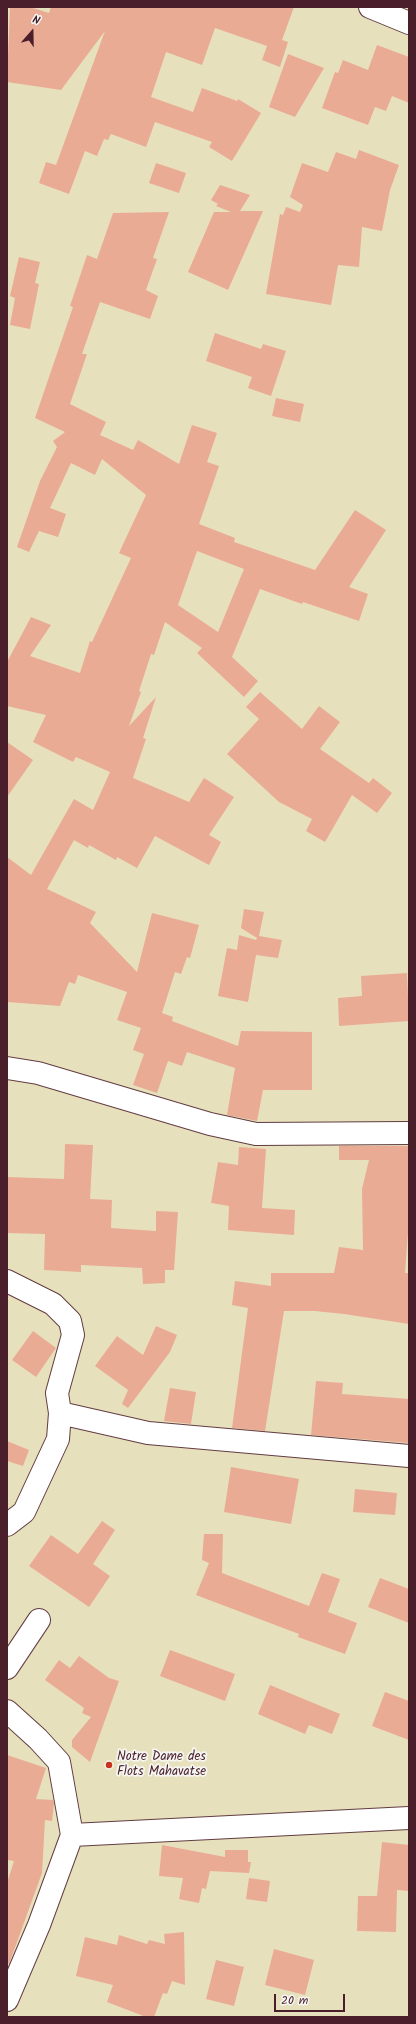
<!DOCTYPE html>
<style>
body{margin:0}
#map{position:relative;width:416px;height:2024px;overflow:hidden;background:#e7e0bc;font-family:Kalam,sans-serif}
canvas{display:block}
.frame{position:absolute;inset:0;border:8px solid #4a1f2b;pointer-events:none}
.north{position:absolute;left:12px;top:12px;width:40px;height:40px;-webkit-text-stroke:3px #f6f6f2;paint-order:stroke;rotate:20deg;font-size:11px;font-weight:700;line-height:16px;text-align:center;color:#4a1f2b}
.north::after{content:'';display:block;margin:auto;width:14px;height:18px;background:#4a1f2b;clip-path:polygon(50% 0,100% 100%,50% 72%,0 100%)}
.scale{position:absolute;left:274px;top:1994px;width:71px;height:18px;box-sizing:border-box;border:2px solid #4a1f2b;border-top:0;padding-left:5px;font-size:12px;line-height:14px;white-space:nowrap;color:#4a1f2b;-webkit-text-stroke:3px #f6f6f2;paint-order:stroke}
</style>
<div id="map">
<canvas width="416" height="2024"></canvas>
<div class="frame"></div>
<div class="north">N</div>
<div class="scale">20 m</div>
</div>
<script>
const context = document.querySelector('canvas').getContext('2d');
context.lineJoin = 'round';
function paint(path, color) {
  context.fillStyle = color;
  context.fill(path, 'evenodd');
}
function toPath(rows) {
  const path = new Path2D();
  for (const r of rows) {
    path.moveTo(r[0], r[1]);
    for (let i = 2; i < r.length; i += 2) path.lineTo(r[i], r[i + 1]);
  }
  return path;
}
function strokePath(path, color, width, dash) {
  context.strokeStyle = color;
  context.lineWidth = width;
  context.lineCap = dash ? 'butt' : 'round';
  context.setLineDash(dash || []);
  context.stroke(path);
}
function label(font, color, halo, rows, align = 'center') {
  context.font = font + ' Kalam,sans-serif';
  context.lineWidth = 3.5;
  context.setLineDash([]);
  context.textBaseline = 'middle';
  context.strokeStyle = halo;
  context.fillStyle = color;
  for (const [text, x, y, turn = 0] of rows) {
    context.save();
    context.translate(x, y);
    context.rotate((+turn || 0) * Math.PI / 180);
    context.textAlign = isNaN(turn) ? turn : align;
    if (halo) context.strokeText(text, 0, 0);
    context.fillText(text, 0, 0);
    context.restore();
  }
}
const building = toPath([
 [10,7,30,7,49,13,51,7,294,7,282,40,288,42,280,67,262,60,267,46,215,28,202,65,166,52,151,97,193,112,202,88,237,101,238,99,261,113,232,161,209,147,212,142,155,122,146,147,111,134,108,140,104,139,97,156,85,151,69,194,39,183,46,162,56,165,105,31,61,90,7,82],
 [377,45,409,57,409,103,392,96,386,111,375,107,368,125,322,108,335,72,338,73,343,60,368,70],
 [288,54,324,68,295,117,269,107],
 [359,150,399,165,390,190,382,231,362,227,359,267,338,265,331,305,266,294,280,214,283,215,286,207,300,212,303,205,290,197,302,163,328,172,336,152,356,159],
 [156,163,186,173,179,193,149,183],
 [220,185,250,195,240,211,263,211,228,290,188,272,214,212,231,212,216,206,218,204,211,200],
 [169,212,153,258,157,259,146,290,158,296,150,319,100,302,82,354,87,354,70,404,106,422,100,435,133,450,138,440,179,464,192,425,217,433,207,462,219,466,199,524,235,538,234,542,315,570,355,510,386,530,349,587,368,594,359,621,303,602,302,604,260,589,232,657,258,681,244,697,197,653,202,648,165,622,154,655,151,654,139,691,141,692,129,726,156,697,143,738,146,739,133,778,189,802,204,778,234,797,209,835,221,842,209,865,155,836,137,868,117,857,116,860,89,845,88,848,74,840,47,889,96,912,90,923,137,972,152,913,199,925,190,958,187,957,181,974,175,972,162,1013,173,1017,172,1021,238,1046,241,1031,312,1032,312,1090,263,1090,257,1121,227,1115,235,1068,187,1052,182,1066,168,1061,157,1093,133,1085,144,1054,133,1050,141,1028,117,1020,127,992,78,975,75,984,69,982,60,1006,7,1002,7,857,31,875,74,799,93,810,110,772,76,757,73,762,33,742,46,715,7,706,7,662,31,617,51,625,30,656,80,673,90,641,92,642,131,558,119,553,146,495,102,459,95,475,71,463,50,508,66,514,58,537,39,531,29,552,17,547,40,481,57,447,53,441,65,432,35,418,73,307,70,306,87,255,97,259,113,213],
 [197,551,244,569,218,632,178,605],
 [19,257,40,262,35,283,39,284,30,329,10,325,15,298,10,296],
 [215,333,261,349,263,344,286,351,271,396,248,388,252,377,206,361],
 [276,398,304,404,300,422,272,416],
 [260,692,302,729,319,706,340,722,320,749,369,783,373,778,392,793,377,813,352,795,325,842,306,831,312,819,279,802,227,754,259,719,246,707],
 [7,742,33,760,7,797],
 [244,909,264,912,259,936,282,940,278,958,256,955,248,1002,218,996,227,948,237,950,239,935,256,940,257,938,241,928],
 [407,973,409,1021,339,1026,338,998,362,996,361,976],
 [65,1144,93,1145,90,1199,112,1200,111,1228,156,1231,156,1211,178,1212,174,1270,165,1270,165,1283,143,1284,142,1268,81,1265,81,1272,44,1270,45,1234,7,1233,7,1177,64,1179],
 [339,1146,409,1146,409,1219,405,1273,409,1273,408,1301,409,1301,409,1324,344,1314,315,1311,284,1311,265,1431,232,1428,248,1308,232,1305,235,1281,271,1286,271,1273,334,1273,339,1247,363,1250,362,1189,369,1160,339,1160],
 [239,1147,266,1149,262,1208,295,1210,294,1235,228,1230,229,1206,211,1203,218,1162,238,1165],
 [156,1326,177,1335,170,1352,128,1408,122,1404,128,1390,95,1366,117,1336,143,1355],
 [33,1331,56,1348,36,1377,12,1360],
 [316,1381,343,1383,342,1394,409,1399,409,1443,311,1435],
 [170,1388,196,1392,191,1424,164,1421],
 [7,1441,29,1450,23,1466,7,1461],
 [231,1467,299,1479,291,1524,224,1512],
 [355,1489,397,1493,395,1515,353,1512],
 [102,1521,115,1530,93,1564,110,1576,89,1607,29,1566,51,1535,78,1554],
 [204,1534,223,1534,222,1573,309,1606,322,1573,340,1579,328,1612,357,1623,345,1654,298,1637,299,1634,196,1595,209,1563,202,1560],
 [380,1578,409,1589,409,1623,368,1607],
 [170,1650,235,1674,225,1701,160,1676],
 [79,1656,109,1678,119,1681,90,1762,72,1747,72,1740,91,1717,82,1713,84,1708,45,1680,59,1660,70,1668],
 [270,1685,340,1714,332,1734,309,1725,305,1734,258,1714],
 [385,1692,409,1701,409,1740,372,1726],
 [7,1755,46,1768,36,1799,53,1800,54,1803,52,1821,45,1820,42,1873,9,1964,7,1963,7,1883,14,1861,7,1860],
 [382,1842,409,1845,409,1891,397,1890,396,1932,357,1931,358,1896,377,1896],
 [162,1845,225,1857,225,1850,248,1850,248,1862,251,1862,249,1873,210,1871,206,1889,202,1888,199,1903,179,1899,183,1878,159,1876],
 [249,1878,270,1881,267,1902,246,1899],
 [184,1932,185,1985,172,1981,167,1994,163,1993,154,2017,146,2017,107,2002,113,1985,76,1976,85,1937,117,1945,119,1935,147,1944,149,1940,165,1944,164,1934],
 [274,1949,314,1960,305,1995,265,1985],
 [216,1960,244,1967,234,2006,206,1999]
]);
const minor = toPath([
 [7,1068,38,1073,210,1124,256,1134,409,1133],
 [7,1281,53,1304,70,1321,73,1335,57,1393,60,1413,58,1439,24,1512,7,1525],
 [60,1413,148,1433,409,1456],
 [7,1668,39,1620],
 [7,1711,38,1739,59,1762,72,1835,39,1925,7,2000],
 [72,1835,409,1818]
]);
const tertiary = toPath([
 [370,7,409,23]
]);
const markers = [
 [109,1765,4,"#c8321e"]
];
const poiNames = [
 ["Notre Dame des",117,1758],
 ["Flots Mahavatse",117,1773]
];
paint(building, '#eaab95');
strokePath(minor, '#623c41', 24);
strokePath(tertiary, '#623c41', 24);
strokePath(minor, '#fff', 22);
strokePath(tertiary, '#fff', 22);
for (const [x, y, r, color] of markers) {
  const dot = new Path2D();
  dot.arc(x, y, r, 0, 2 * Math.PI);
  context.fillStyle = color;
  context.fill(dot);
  strokePath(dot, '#f6f6f2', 1.5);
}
label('13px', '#4a1f2b', '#f6f6f2', poiNames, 'left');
</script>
